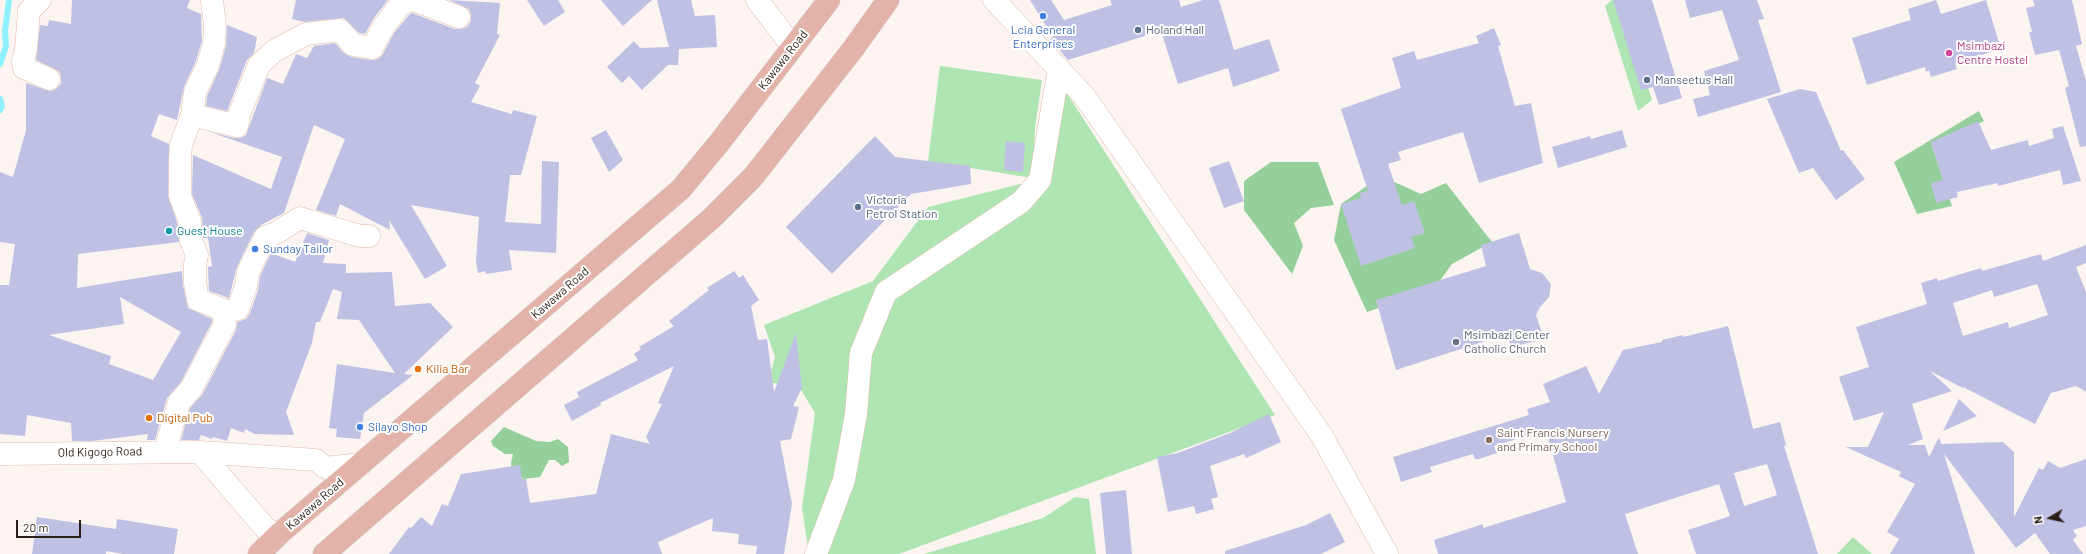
<!DOCTYPE html>
<style>
body{margin:0}
#map{position:relative;width:2086px;height:554px;overflow:hidden;background:#fcf4f1;font-family:Barlow,sans-serif}
canvas{display:block}
.north{position:absolute;left:2030px;top:498px;width:40px;height:40px;-webkit-text-stroke:3px #fff;paint-order:stroke;rotate:261deg;font-size:11px;font-weight:700;line-height:16px;text-align:center;color:#2b1e18}
.north::after{content:'';display:block;margin:auto;width:14px;height:18px;background:#2b1e18;clip-path:polygon(50% 0,100% 100%,50% 72%,0 100%)}
.scale{position:absolute;left:16px;top:520px;width:65px;height:18px;box-sizing:border-box;border:2px solid #2b1e18;border-top:0;padding-left:5px;font-size:12px;line-height:14px;white-space:nowrap;color:#2b1e18;-webkit-text-stroke:3px #fff;paint-order:stroke}
</style>
<div id="map">
<canvas width="2086" height="554"></canvas>
<div class="north">N</div>
<div class="scale">20 m</div>
</div>
<script>
const context = document.querySelector('canvas').getContext('2d');
context.lineJoin = 'round';
function paint(path, color) {
  context.fillStyle = color;
  context.fill(path, 'evenodd');
}
function toPath(rows) {
  const path = new Path2D();
  for (const r of rows) {
    path.moveTo(r[0], r[1]);
    for (let i = 2; i < r.length; i += 2) path.lineTo(r[i], r[i + 1]);
  }
  return path;
}
function strokePath(path, color, width, dash) {
  context.strokeStyle = color;
  context.lineWidth = width;
  context.lineCap = dash ? 'butt' : 'round';
  context.setLineDash(dash || []);
  context.stroke(path);
}
function label(font, color, halo, rows, align = 'center') {
  context.font = font + ' Barlow,sans-serif';
  context.lineWidth = 4;
  context.setLineDash([]);
  context.textBaseline = 'middle';
  context.strokeStyle = halo;
  context.fillStyle = color;
  for (const [text, x, y, turn = 0] of rows) {
    context.save();
    context.translate(x, y);
    context.rotate((+turn || 0) * Math.PI / 180);
    context.textAlign = isNaN(turn) ? turn : align;
    if (halo) context.strokeText(text, 0, 0);
    context.fillText(text, 0, 0);
    context.restore();
  }
}
const green = toPath([
 [1612,0,1620,0,1652,100,1638,111,1605,6],
 [940,66,1042,80,1035,128,1033,173,1048,85,1068,95,1275,415,899,554,809,554,802,508,815,413,800,388,768,382,775,357,764,325,873,281,928,207,1032,181,1032,178,928,161],
 [1075,497,1089,499,1096,554,924,554,1043,518],
 [1853,537,1872,554,1837,554]
]);
const forest = toPath([
 [1979,111,1984,121,1932,146,1952,206,1917,214,1894,162],
 [1271,162,1318,162,1334,205,1311,208,1294,223,1303,246,1292,274,1244,210,1244,181],
 [1381,176,1421,194,1446,183,1492,242,1452,264,1434,289,1367,312,1334,240,1341,204],
 [504,427,536,441,550,442,558,439,568,447,569,462,562,466,555,460,549,460,540,477,524,479,512,472,511,463,513,454,505,454,493,446,491,441]
]);
const stream = toPath([
 [0,64,6,46,5,31,9,0],
 [0,99,2,106,0,110]
]);
const building = toPath([
 [72,0,190,0,187,8,201,14,202,41,196,61,184,87,177,120,159,114,151,136,169,144,168,196,178,225,179,242,78,254,77,288,182,271,183,285,188,308,212,319,212,322,181,382,167,398,155,440,147,440,148,434,92,441,72,441,71,423,27,415,25,436,0,434,0,285,9,285,15,244,0,242,0,172,13,177,26,130,26,83,50,91,56,89,61,84,61,77,59,71,36,60,40,25,48,26,49,20,71,24],
 [120,297,181,332,153,380,109,364,111,356,49,335,124,324],
 [296,0,388,0,374,18,365,34,359,33,344,18,304,22,292,19],
 [449,0,500,3,497,34,500,35,475,83,480,86,471,102,512,114,513,110,537,116,521,175,510,175,505,222,541,224,542,161,559,162,556,253,509,250,512,270,486,274,485,271,478,273,476,262,479,217,411,205,447,266,425,279,389,220,390,230,340,204,336,216,316,210,345,139,314,125,284,213,261,225,254,232,237,267,229,298,209,291,208,267,212,266,208,238,203,238,202,218,192,194,193,155,271,189,282,157,210,132,234,138,240,138,246,135,267,78,283,84,296,54,307,58,314,46,335,43,344,53,351,57,371,60,378,59,383,54,394,33,409,15,412,13,455,29,461,29,467,27,471,21,471,15,469,9],
 [527,0,558,0,565,12,544,26],
 [601,0,652,0,623,26],
 [657,0,691,0,695,16,715,15,717,47,679,49,678,65,668,65,642,90,629,76,622,83,607,67,634,41,640,48,669,47],
 [1030,0,1051,0,1064,20,1112,5,1110,0,1179,0,1181,7,1203,0,1219,0,1234,50,1269,39,1280,71,1233,87,1228,68,1178,84,1161,31,1068,60,1050,39,1053,37],
 [1613,0,1652,0,1682,98,1659,105,1653,87,1641,90],
 [1685,0,1757,0,1764,19,1758,20,1781,92,1698,117,1693,99,1710,95,1704,71,1739,60,1722,10,1690,18],
 [1936,0,1941,14,1986,0,2001,49,1955,63,1957,69,1931,77,1929,70,1926,72,1925,67,1867,85,1852,38,1911,20,1908,9],
 [2033,0,2072,0,2082,44,2076,46,2086,81,2086,146,2080,147,2065,88,2069,86,2059,50,2035,55,2029,32,2032,32,2026,8,2035,6],
 [227,25,257,37,254,53,247,60,227,111,206,106,207,96,219,70,226,46],
 [1494,28,1501,45,1498,46,1515,106,1531,103,1543,163,1479,183,1463,132,1398,152,1401,160,1388,164,1402,205,1414,201,1425,233,1411,237,1415,248,1361,266,1341,204,1361,198,1360,193,1368,191,1341,109,1401,88,1392,58,1414,51,1417,60,1479,43,1476,36],
 [1800,89,1816,92,1841,151,1843,150,1865,179,1836,200,1813,168,1799,173,1767,99],
 [1978,121,1991,150,2028,140,2029,146,2054,138,2052,129,2063,126,2081,181,2063,185,2060,170,1998,186,1998,183,1957,192,1958,197,1936,203,1931,183,1943,180,1931,142],
 [606,130,623,160,609,172,591,138],
 [1622,130,1627,147,1558,168,1552,147,1590,136,1591,139],
 [875,136,895,157,970,166,971,184,911,194,832,274,786,227],
 [1006,141,1025,143,1023,172,1004,170],
 [1229,161,1244,201,1224,208,1209,168],
 [307,233,329,240,323,263,346,264,346,273,392,272,395,306,430,303,453,327,404,374,413,375,364,413,360,439,336,437,337,429,329,428,337,364,395,373,359,320,337,319,342,292,333,289,320,322,316,322,312,343,286,412,294,435,255,434,245,429,244,433,231,428,227,441,213,437,212,439,201,435,199,440,181,440,190,408,202,395,236,330,237,322,246,319,250,313,258,290,260,276,271,253,295,262],
 [1519,233,1530,269,1542,273,1551,284,1549,297,1540,307,1536,315,1544,339,1511,347,1507,334,1396,370,1376,300,1486,266,1481,245],
 [2086,245,2086,263,2076,267,2086,292,2086,392,2076,386,2051,393,2035,424,1965,388,1966,387,1963,388,1930,371,1952,391,1912,404,1923,439,1908,445,1925,445,1929,457,1939,437,1941,444,2003,442,2014,452,2014,517,2039,468,2043,470,2048,461,2060,468,2086,459,2086,526,2073,530,2077,536,2073,540,2083,554,2050,554,2035,533,2016,548,1944,454,1975,554,1890,554,1899,539,1887,532,1915,484,1899,476,1901,472,1846,447,1868,447,1884,412,1854,421,1839,377,1869,367,1856,327,1927,304,1921,283,1937,278,1938,281,1981,268,1982,271,2041,254,2043,261],
 [2037,284,2048,315,2009,328,2008,322,1963,336,1953,303,1992,290,1994,297],
 [734,271,739,278,743,275,759,300,751,306,758,340,767,339,774,392,796,333,802,388,793,406,799,407,791,439,780,441,792,504,784,554,756,554,757,546,738,544,739,534,712,531,713,518,658,542,662,554,389,554,409,527,411,528,421,517,432,526,442,504,448,506,461,474,520,465,522,479,526,479,530,503,596,494,611,434,650,444,646,437,662,404,658,403,674,366,600,403,601,405,572,421,564,405,579,397,577,392,638,360,634,354,641,349,639,347,674,326,669,321,709,290,707,288],
 [1728,326,1753,429,1780,422,1786,445,1784,446,1818,554,1696,554,1688,530,1730,516,1719,484,1625,514,1638,554,1438,554,1434,540,1483,524,1483,528,1566,502,1546,430,1494,446,1497,453,1479,459,1475,459,1473,454,1430,467,1432,472,1401,482,1393,457,1529,415,1527,409,1550,402,1543,384,1586,366,1599,394,1623,350,1662,342,1662,340,1683,335,1683,337],
 [1767,464,1777,495,1744,506,1734,473],
 [1959,399,1977,416,1943,431],
 [1269,414,1281,442,1246,458,1244,454,1210,466,1218,497,1211,499,1214,509,1196,514,1194,506,1168,512,1157,457,1178,453,1230,433],
 [1126,490,1132,554,1106,554,1100,493],
 [1330,513,1345,542,1321,554,1225,554,1225,551,1306,525],
 [37,517,116,529,117,519,178,529,174,554,123,554,106,551,106,554,32,554]
]);
const minor = toPath([
 [40,0,29,11,26,49,23,61,24,68,49,79],
 [212,0,215,26,214,43,208,65,195,92,192,115,181,145,180,159,180,196,190,222,191,241,197,255,195,264,195,283,198,300,227,311],
 [413,0,459,17],
 [757,0,786,38,797,41],
 [994,0,1085,97,1322,436,1387,554],
 [192,115,237,126,239,115,259,65,274,51,306,34,340,30,353,45,372,48,384,26,401,4,412,0],
 [165,451,179,402,191,389,225,324,224,318,227,311,238,309,246,286,248,272,265,237,276,233,300,218,360,236,369,236],
 [200,452,266,529,279,534],
 [0,454,200,452,316,460,326,468,361,464],
 [816,554,844,480,856,414,861,353,886,292,1021,202,1040,180,1059,68]
]);
const major = toPath([
 [259,554,279,534,681,189,719,143,829,0],
 [324,554,712,218,753,177,853,49,888,0]
]);
const markers = [
 [1043,16,4,"#3f7fe0"],
 [1138,30,4,"#5c6f8a"],
 [1949,53,4,"#d1479c"],
 [1647,80,4,"#5c6f8a"],
 [858,207,4,"#5c6f8a"],
 [169,231,4,"#0f9aa8"],
 [255,249,4,"#3f7fe0"],
 [1456,342,4,"#6b7280"],
 [418,369,4,"#e8710a"],
 [149,418,4,"#e8710a"],
 [360,427,4,"#3f7fe0"],
 [1489,440,4,"#8d6e63"]
];
const shopNames = [
 ["Lcia General",1043,30,"center"],
 ["Enterprises",1043,44,"center"],
 ["Sunday Tailor",263,249],
 ["Silayo Shop",368,427]
];
const serviceNames = [
 ["Holand Hall",1146,30],
 ["Manseetus Hall",1655,80],
 ["Victoria",866,200],
 ["Petrol Station",866,214]
];
const hotelNames = [
 ["Msimbazi",1957,46],
 ["Centre Hostel",1957,60]
];
const streetNames = [
 ["Kawawa Road",783,60,-52],
 ["Kawawa Road",560,293,-41],
 ["Old Kigogo Road",100,452,-1],
 ["Kawawa Road",315,504,-41]
];
const cultureNames = [
 ["Guest House",177,231]
];
const worshipNames = [
 ["Msimbazi Center",1464,335],
 ["Catholic Church",1464,349]
];
const foodNames = [
 ["Kilia Bar",426,369],
 ["Digital Pub",157,418]
];
const educationNames = [
 ["Saint Francis Nursery",1497,433],
 ["and Primary School",1497,447]
];
paint(green, '#aee5b3');
paint(forest, '#95cf9b');
strokePath(stream, '#8ef1fd', 6);
paint(building, '#bec1e3');
strokePath(minor, '#dfbcaa', 23);
strokePath(major, '#d5d2d1', 23);
strokePath(minor, '#fff', 22);
strokePath(major, '#e3b2a9', 22);
for (const [x, y, r, color] of markers) {
  const dot = new Path2D();
  dot.arc(x, y, r, 0, 2 * Math.PI);
  context.fillStyle = color;
  context.fill(dot);
  strokePath(dot, '#fff', 1.5);
}
label('12px', '#366cbe', '#fff', shopNames, 'left');
label('12px', '#4e5e75', '#fff', serviceNames, 'left');
label('12px', '#b23c85', '#fff', hotelNames, 'left');
label('12px', '#2b1e18', '#fff', streetNames);
label('12px', '#0d838f', '#fff', cultureNames, 'left');
label('12px', '#5b616d', '#fff', worshipNames, 'left');
label('12px', '#c56008', '#fff', foodNames, 'left');
label('12px', '#785e54', '#fff', educationNames, 'left');
</script>
